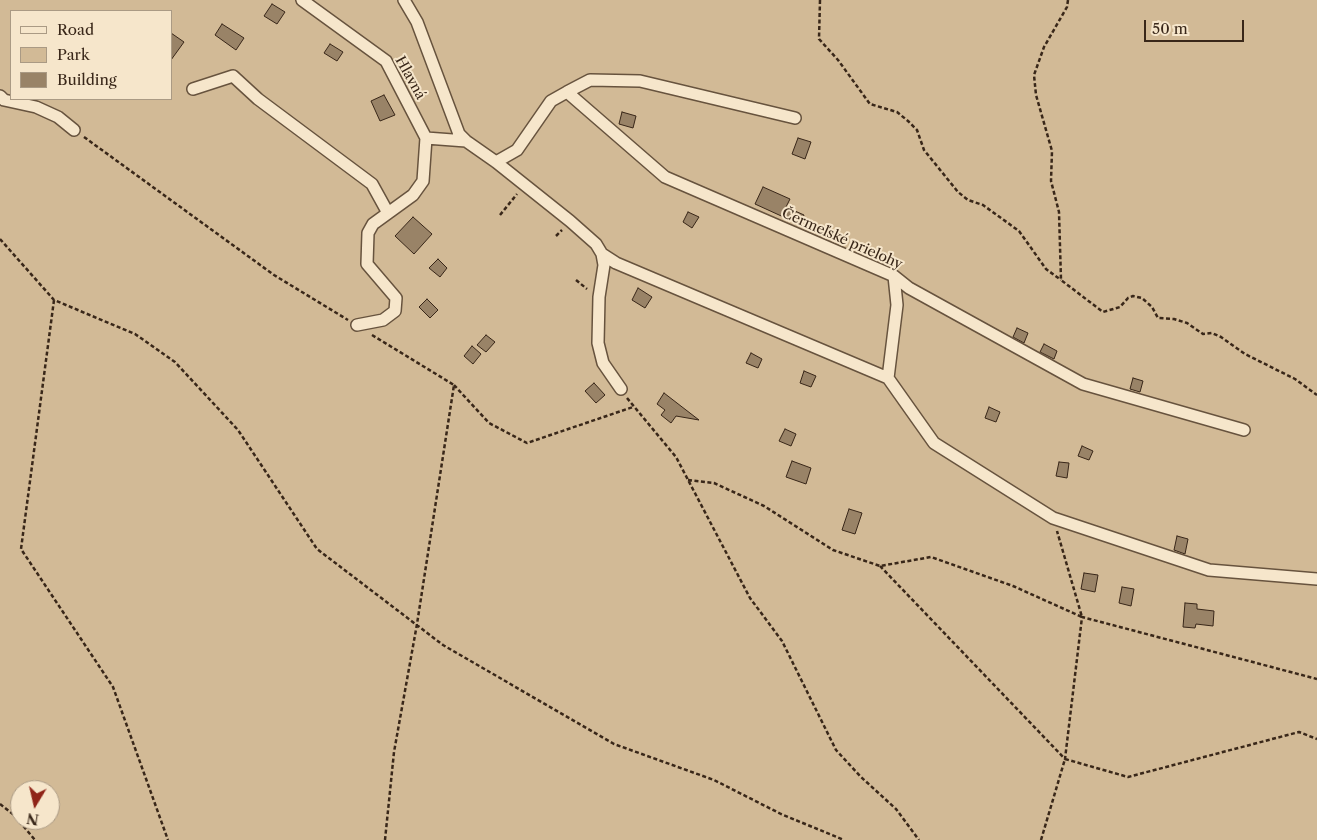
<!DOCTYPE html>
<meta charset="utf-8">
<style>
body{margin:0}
#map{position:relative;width:1317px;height:840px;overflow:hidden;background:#f1d8af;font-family:"Libre Caslon Text",serif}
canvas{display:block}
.legend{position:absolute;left:10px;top:10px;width:162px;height:90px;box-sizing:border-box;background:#f6e6cb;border:1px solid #aa9a84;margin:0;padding:6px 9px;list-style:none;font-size:15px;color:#392719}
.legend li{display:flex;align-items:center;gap:10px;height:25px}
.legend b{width:25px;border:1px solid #aa9a84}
.north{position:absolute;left:10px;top:780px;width:50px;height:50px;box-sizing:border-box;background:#f6e6cb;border:1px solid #aa9a84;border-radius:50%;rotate:189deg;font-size:14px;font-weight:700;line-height:20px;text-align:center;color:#392719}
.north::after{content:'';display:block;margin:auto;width:18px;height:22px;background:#8f2418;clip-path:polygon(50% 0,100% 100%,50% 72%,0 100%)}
.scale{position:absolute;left:1144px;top:20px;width:100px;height:22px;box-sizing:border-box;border:2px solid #392719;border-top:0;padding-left:6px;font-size:15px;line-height:18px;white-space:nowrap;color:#392719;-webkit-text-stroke:4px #f6e6cb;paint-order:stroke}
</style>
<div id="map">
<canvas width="1317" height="840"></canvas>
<ul class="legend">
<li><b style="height:6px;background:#f6e6cb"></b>Road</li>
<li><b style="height:14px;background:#d2ba96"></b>Park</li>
<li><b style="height:14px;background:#998367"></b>Building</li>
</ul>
<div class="north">N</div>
<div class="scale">50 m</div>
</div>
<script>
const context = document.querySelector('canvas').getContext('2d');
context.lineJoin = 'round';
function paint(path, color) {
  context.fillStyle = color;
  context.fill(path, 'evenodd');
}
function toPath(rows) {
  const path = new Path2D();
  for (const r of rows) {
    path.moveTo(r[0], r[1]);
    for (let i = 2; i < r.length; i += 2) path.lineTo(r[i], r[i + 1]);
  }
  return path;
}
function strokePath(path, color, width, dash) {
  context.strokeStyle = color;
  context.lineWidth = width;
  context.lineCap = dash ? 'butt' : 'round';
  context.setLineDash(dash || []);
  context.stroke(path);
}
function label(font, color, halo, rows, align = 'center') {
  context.font = font + ' "Libre Caslon Text",serif';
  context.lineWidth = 4;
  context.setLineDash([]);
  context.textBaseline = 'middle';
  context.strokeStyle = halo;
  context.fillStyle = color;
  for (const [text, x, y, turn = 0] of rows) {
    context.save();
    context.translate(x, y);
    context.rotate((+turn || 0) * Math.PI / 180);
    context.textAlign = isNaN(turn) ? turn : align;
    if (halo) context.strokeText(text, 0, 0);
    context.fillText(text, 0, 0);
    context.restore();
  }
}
const green = toPath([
 [0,0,1317,0,1317,840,0,840],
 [11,11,171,11,171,99,11,99],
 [20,790,50,790,50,820,20,820]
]);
const building = toPath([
 [272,4,285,12,277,24,264,16,272,4],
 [222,24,244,38,236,50,215,35,222,24],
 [171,33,184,42,171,60,171,33],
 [330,44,343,52,337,61,324,53,330,44],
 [384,95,395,115,380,121,371,101,384,95],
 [622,112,636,116,633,128,619,124,622,112],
 [798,138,811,142,805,159,792,154,798,138],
 [763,187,790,199,786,207,804,215,801,225,755,204,763,187],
 [688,212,699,217,692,228,683,222,688,212],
 [413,217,432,234,414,254,395,236,413,217],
 [438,259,447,268,440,277,429,268,438,259],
 [638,288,652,297,645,308,632,300,638,288],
 [427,299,438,310,430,318,419,307,427,299],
 [1017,328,1028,333,1024,343,1013,337,1017,328],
 [486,335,495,342,486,352,477,345,486,335],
 [1044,344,1057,351,1054,359,1040,352,1044,344],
 [472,346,481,354,473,364,464,356,472,346],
 [751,353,762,359,758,368,746,363,751,353],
 [804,371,816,376,811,387,800,383,804,371],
 [1133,378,1143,381,1140,392,1130,389,1133,378],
 [594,383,605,395,596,403,585,391,594,383],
 [664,393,699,420,676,416,671,423,661,415,665,410,657,404,664,393],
 [989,407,1000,412,996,422,985,418,989,407],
 [785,429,796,434,791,446,779,441,785,429],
 [1082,446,1093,451,1089,460,1078,456,1082,446],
 [792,461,811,468,806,484,786,477,792,461],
 [1059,462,1069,463,1067,478,1056,476,1059,462],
 [849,509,862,513,855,534,842,530,849,509],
 [1177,536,1188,539,1185,554,1174,550,1177,536],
 [1084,573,1098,575,1095,592,1081,589,1084,573],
 [1122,587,1134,589,1131,606,1119,603,1122,587],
 [1185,603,1197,604,1197,609,1214,611,1213,626,1196,624,1195,628,1183,627,1185,603]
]);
const path = toPath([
 [820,0,819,39,838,60,870,104,897,112,908,121,917,130,924,150,958,192,968,200,983,205,1019,231,1046,269,1061,280],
 [1068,0,1067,7,1044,47,1034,75,1036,95,1052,151,1051,181,1059,212,1061,280,1103,312,1120,307,1128,298,1133,296,1142,298,1152,307,1158,318,1174,319,1187,323,1203,334,1212,333,1221,337,1245,354,1295,379,1317,395],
 [84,137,274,275,348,320],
 [500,215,517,194],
 [556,236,562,230],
 [0,239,54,300,135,334,175,362,238,430,317,549,443,645,614,744,714,780,781,814,844,840],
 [576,280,587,289],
 [54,300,21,549,113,687,168,840],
 [372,335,454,385,417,624,394,752,385,840],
 [454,385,489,423,527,443,633,407],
 [627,398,676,457,750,598,782,641,836,750,861,777,896,809,919,840],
 [688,480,714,483,764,506,833,550,880,566,931,557,1013,586,1082,617,1057,531],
 [880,566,1065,759,1082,617,1317,679],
 [0,804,14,815,35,840],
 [1041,840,1065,759,1128,777,1299,732,1317,739]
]);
const street = toPath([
 [302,0,386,61,426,138,466,141],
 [404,0,417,22,459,134,466,141,496,162,570,221,596,244,602,254,604,265,599,297,598,343,603,363,621,389],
 [193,89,233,76,258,99,372,184,388,213],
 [567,92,590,80,640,81,795,118],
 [0,96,4,100,36,107,58,117,74,130],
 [496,162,517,150,551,101,567,92,665,177,894,276,909,288,1083,384,1244,430],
 [602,254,616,263,888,378,934,443,1053,518,1209,570,1317,579],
 [357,325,383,320,395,311,396,298,367,264,368,233,373,224,413,195,423,181,426,138],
 [888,378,897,305,894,276]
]);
const streetNames = [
 ["Hlavná",410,78,61],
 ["Čermeľské prielohy",842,239,24]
];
paint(green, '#d2ba96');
paint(building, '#998367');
strokePath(building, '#392719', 1);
strokePath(street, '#67533e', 14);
strokePath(path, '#392719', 2.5, [4, 2.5]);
strokePath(street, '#f6e6cb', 11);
label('14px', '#392719', '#f6e6cb', streetNames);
</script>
